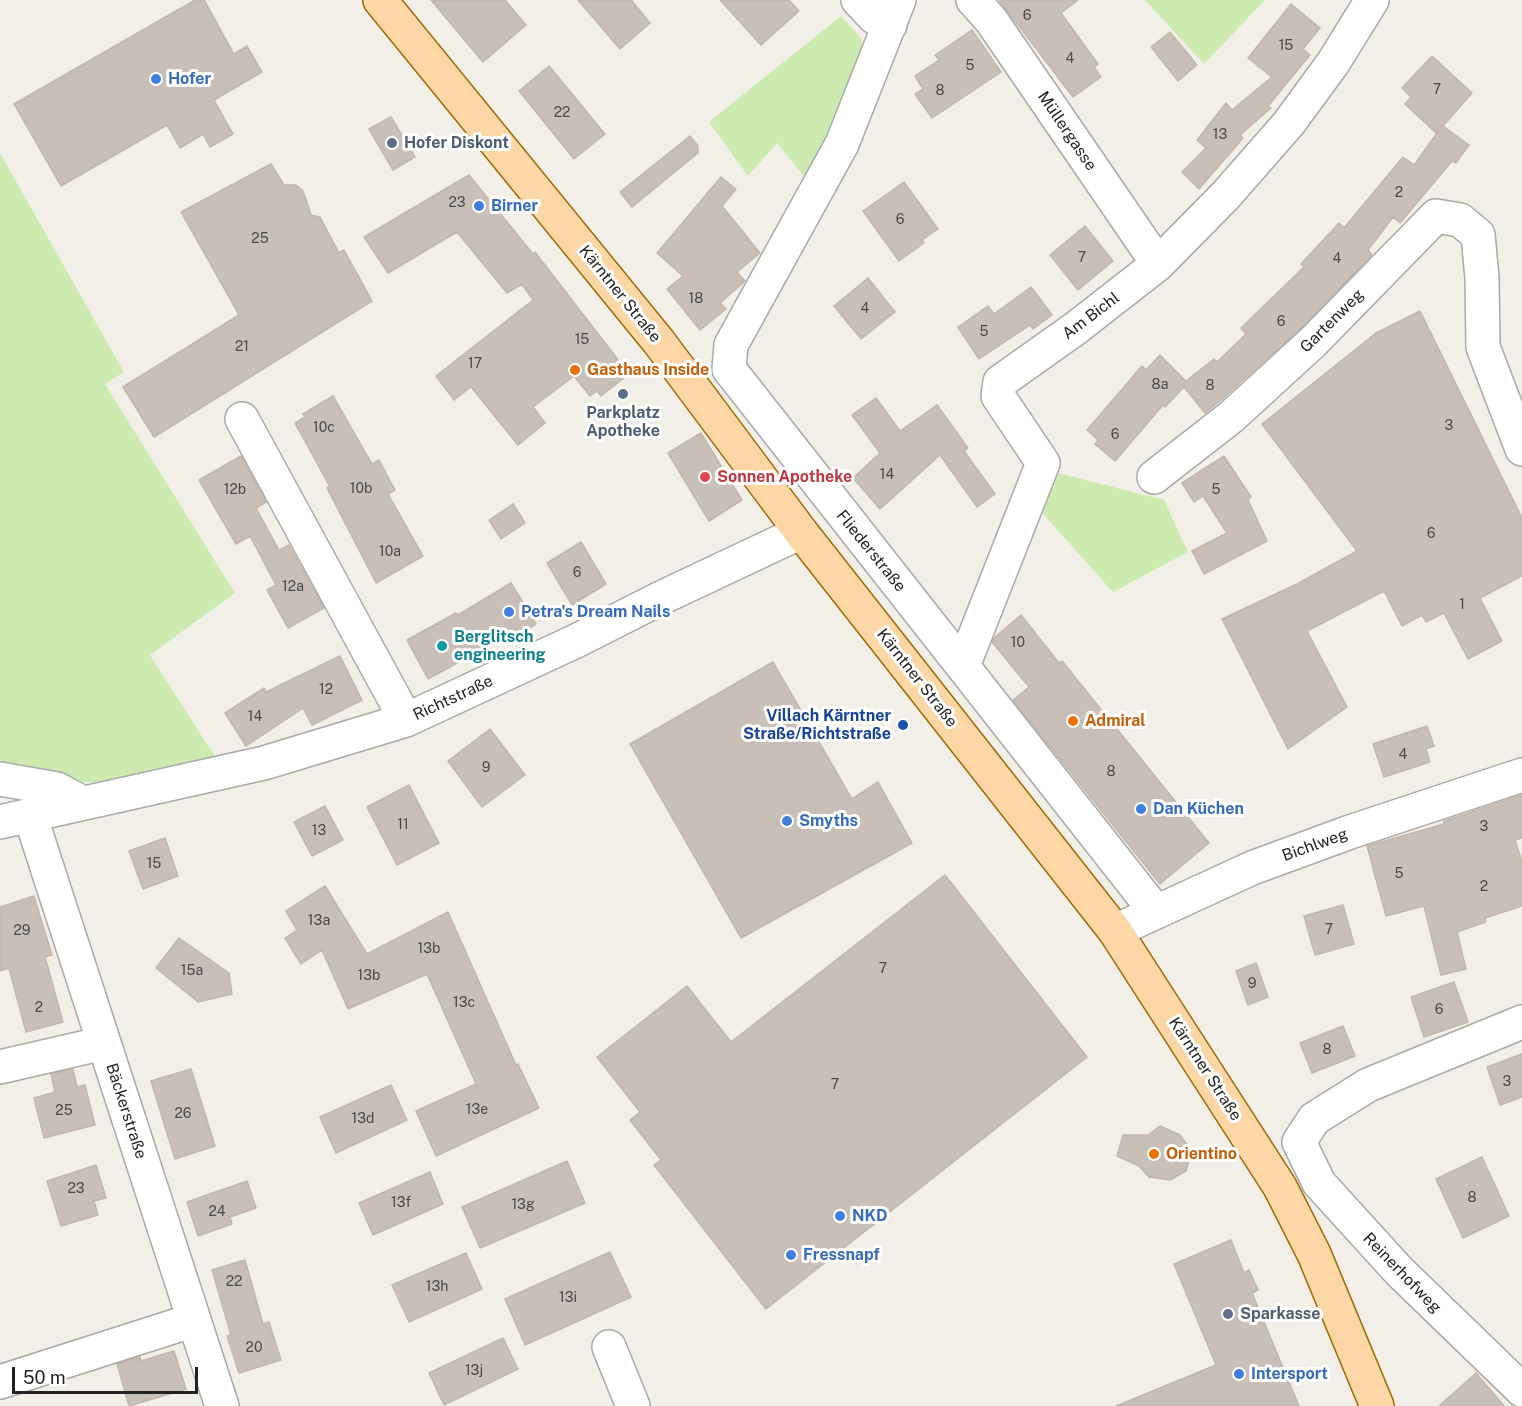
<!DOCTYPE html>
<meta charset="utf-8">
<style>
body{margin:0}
#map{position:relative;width:1522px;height:1406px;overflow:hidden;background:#f2efe9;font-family:"Public Sans",sans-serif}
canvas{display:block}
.scale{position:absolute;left:12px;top:1367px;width:186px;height:27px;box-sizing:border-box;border:3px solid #222;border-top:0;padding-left:8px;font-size:18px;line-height:21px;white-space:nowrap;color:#222;-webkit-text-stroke:4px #fff;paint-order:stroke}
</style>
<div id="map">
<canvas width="1522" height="1406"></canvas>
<div class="scale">50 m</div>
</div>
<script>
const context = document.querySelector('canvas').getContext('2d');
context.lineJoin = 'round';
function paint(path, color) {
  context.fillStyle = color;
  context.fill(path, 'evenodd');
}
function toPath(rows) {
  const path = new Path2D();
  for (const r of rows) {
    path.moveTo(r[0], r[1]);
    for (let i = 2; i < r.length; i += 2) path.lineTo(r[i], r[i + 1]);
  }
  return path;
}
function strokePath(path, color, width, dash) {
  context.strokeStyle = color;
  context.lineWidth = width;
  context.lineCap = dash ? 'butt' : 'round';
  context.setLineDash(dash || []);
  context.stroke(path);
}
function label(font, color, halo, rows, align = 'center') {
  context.font = font + ' "Public Sans",sans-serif';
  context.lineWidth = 6;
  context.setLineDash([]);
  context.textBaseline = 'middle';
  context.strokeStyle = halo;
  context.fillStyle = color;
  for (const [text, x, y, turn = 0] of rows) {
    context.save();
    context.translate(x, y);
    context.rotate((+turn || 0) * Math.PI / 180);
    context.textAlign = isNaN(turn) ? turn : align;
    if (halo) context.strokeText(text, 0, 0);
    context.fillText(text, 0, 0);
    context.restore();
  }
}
const grass = toPath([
 [1145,0,1265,0,1204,64],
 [841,16,861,38,863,50,851,88,806,179,777,143,748,176,709,122],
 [0,153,124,372,105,384,235,593,150,655,217,760,122,785,46,778,0,770],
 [1050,471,1164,500,1188,552,1113,592,1035,505]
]);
const building = toPath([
 [195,0,204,0,234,54,247,46,262,72,214,100,233,134,210,147,203,134,180,148,167,125,61,186,14,104,195,0],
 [431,0,505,0,526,25,483,62,431,0],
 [578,0,631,0,650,23,620,49,578,0],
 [720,0,789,0,799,11,761,45,720,0],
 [999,0,1078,0,1061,13,1098,64,1094,67,1101,77,1073,97,999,0],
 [1291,4,1320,28,1303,49,1310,55,1268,106,1271,108,1240,135,1243,138,1199,189,1182,172,1206,148,1197,140,1226,103,1232,110,1272,77,1248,58,1291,4],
 [972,30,1001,72,932,118,915,94,923,89,915,76,939,60,935,55,972,30],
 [1170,32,1197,65,1178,81,1151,47,1170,32],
 [1432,56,1472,93,1443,126,1469,145,1456,163,1452,161,1400,223,1393,217,1368,250,1372,255,1300,329,1222,399,1205,413,1184,387,1165,407,1163,405,1115,461,1095,444,1098,440,1087,430,1142,366,1146,370,1160,355,1186,381,1214,359,1217,362,1246,334,1241,328,1304,267,1301,264,1339,223,1344,228,1403,157,1414,165,1442,126,1436,133,1405,104,1411,97,1402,88,1432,56],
 [549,66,605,134,574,159,519,91,549,66],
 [391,117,415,157,393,170,369,129,391,117],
 [690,136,698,146,698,153,632,207,620,192,690,136],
 [271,164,284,185,296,185,303,191,311,215,320,217,339,253,344,250,372,301,154,437,123,387,239,315,181,212,271,164],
 [469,175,533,254,535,252,629,374,601,396,597,391,590,396,574,376,533,407,545,423,518,445,471,387,454,400,436,376,533,300,522,284,507,293,457,232,388,273,364,237,469,175],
 [721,177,736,189,722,206,760,253,737,272,745,281,720,303,726,309,700,330,667,289,683,276,657,253,721,177],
 [904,182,938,229,922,240,924,243,899,261,863,211,904,182],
 [1085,226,1113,261,1078,290,1050,255,1085,226],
 [868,278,895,312,861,339,834,306,868,278],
 [1031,287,1052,315,1033,329,1030,325,979,359,958,327,988,306,994,314,1031,287],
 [1420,311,1522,518,1522,576,1480,598,1502,641,1468,659,1444,613,1426,622,1422,615,1402,626,1384,591,1307,631,1347,707,1288,749,1222,619,1297,584,1357,551,1262,424,1376,333,1420,311],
 [333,396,372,464,379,460,395,490,388,494,423,556,376,583,327,488,330,487,295,423,305,417,303,414,333,396],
 [876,398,900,431,937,405,968,448,964,451,995,494,977,507,940,455,880,509,853,478,880,453,852,415,876,398],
 [701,433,742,500,709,521,668,453,701,433],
 [241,456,266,502,256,508,279,550,289,545,324,608,288,628,267,590,276,585,250,536,236,544,199,480,241,456],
 [1224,456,1251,497,1248,500,1267,541,1204,574,1192,551,1227,533,1203,496,1194,502,1182,483,1224,456],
 [513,504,525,523,501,539,489,520,513,504],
 [581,542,606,584,572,605,547,563,581,542],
 [511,583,536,624,507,642,504,637,428,679,407,640,456,613,458,615,511,583],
 [1021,615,1059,663,1062,661,1209,843,1160,884,1013,700,1029,687,992,642,995,637,1021,615],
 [340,656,362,700,312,725,303,708,246,746,225,713,264,688,266,692,340,656],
 [773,662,852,799,878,782,912,843,741,938,630,744,773,662],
 [1427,726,1434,746,1426,749,1430,762,1384,777,1373,744,1427,726],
 [490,729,525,775,482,807,448,761,490,729],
 [409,785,439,843,397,865,367,807,409,785],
 [1522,795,1522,838,1515,840,1522,862,1522,906,1485,918,1486,922,1457,932,1466,969,1441,975,1424,906,1386,916,1367,846,1444,824,1444,821,1522,795],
 [325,806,343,840,312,856,294,822,325,806],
 [165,838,178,876,143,889,129,851,165,838],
 [945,875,1087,1057,766,1309,654,1165,661,1160,630,1120,640,1112,597,1057,687,986,731,1042,945,875],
 [325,886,367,954,448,912,516,1065,518,1064,539,1108,436,1156,416,1111,476,1084,427,974,348,1009,322,950,301,964,285,938,297,930,286,911,325,886],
 [34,896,52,955,45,957,63,1022,26,1032,9,968,0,971,0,907,34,896],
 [1343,905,1354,944,1315,955,1304,916,1343,905],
 [179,938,229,973,232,994,198,1002,156,968,179,938],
 [1256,963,1268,997,1248,1005,1236,971,1256,963],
 [1454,982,1468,1022,1424,1037,1411,997,1454,982],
 [1343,1026,1355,1056,1312,1073,1300,1043,1343,1026],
 [1522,1054,1522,1097,1500,1105,1487,1067,1522,1054],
 [73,1069,77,1087,85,1085,95,1125,44,1138,34,1098,55,1092,51,1074,73,1069],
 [191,1069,215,1146,175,1159,151,1081,191,1069],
 [391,1085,407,1120,336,1153,320,1117,391,1085],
 [1160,1126,1180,1135,1192,1152,1186,1171,1170,1180,1149,1177,1139,1166,1117,1156,1123,1135,1148,1135,1160,1126],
 [1482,1157,1509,1216,1463,1238,1436,1179,1482,1157],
 [567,1161,585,1203,480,1248,462,1207,567,1161],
 [96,1165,106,1198,94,1201,98,1215,61,1226,47,1181,96,1165],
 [430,1172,443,1204,373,1235,359,1203,430,1172],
 [247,1181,256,1208,230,1217,232,1224,198,1236,187,1202,247,1181],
 [1231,1240,1244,1273,1249,1270,1258,1290,1252,1293,1299,1406,1116,1406,1216,1365,1174,1264,1231,1240],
 [610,1252,631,1297,525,1345,505,1299,610,1252],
 [466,1253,482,1289,409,1322,392,1285,466,1253],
 [245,1260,263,1324,269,1322,281,1360,239,1373,227,1336,231,1335,212,1270,245,1260],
 [503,1338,518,1369,444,1405,429,1373,503,1338],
 [174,1351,186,1389,129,1406,117,1364,140,1357,141,1361,174,1351],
 [1476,1373,1504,1406,1439,1406,1476,1373]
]);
const minor = toPath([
 [858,0,874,17,890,25],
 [899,0,842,144,731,345,729,369,1156,912],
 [973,0,991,20,1158,264],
 [242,419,406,720],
 [1154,477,1231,417,1313,342,1436,216,1460,220,1478,235,1482,278,1483,347,1522,449],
 [963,666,1043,463,998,396,1000,382,1076,328,1158,264,1226,195,1289,123,1333,63,1372,0],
 [0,779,57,789,83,803],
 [30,815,222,1406],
 [0,822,264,763,406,720,576,641,661,598,801,532],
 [1115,931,1252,868,1350,832,1522,775],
 [1522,1022,1368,1085,1314,1119,1299,1142,1319,1183,1399,1271,1522,1390],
 [0,1067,104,1043],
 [609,1347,633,1406],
 [0,1382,194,1320]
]);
const major = toPath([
 [380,0,659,342,801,532,1115,931,1280,1187,1314,1254,1377,1406]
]);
const markers = [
 [156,79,6,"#3f7fe0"],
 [392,143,6,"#5c6f8a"],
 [479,206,6,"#3f7fe0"],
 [575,370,6,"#e8710a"],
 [623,394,6,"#5c6f8a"],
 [705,477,6,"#e0444e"],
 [509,612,6,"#3f7fe0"],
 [442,646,6,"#0f9aa8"],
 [1073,721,6,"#e8710a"],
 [903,725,6,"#1a4fb4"],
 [1141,809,6,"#3f7fe0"],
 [787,821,6,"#3f7fe0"],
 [1154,1154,6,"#e8710a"],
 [840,1216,6,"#3f7fe0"],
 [791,1255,6,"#3f7fe0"],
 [1228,1314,6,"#5c6f8a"],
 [1239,1374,6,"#3f7fe0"]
];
const numberNames = [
 ["6",1027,16],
 ["15",1286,46],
 ["4",1070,59],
 ["5",970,66],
 ["7",1437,90],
 ["8",940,91],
 ["22",562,113],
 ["13",1220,135],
 ["2",1399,193],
 ["23",457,203],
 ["6",900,220],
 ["25",260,239],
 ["7",1082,258],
 ["4",1337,259],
 ["18",696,299],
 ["4",865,309],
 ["6",1281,322],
 ["5",984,332],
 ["15",582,340],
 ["21",242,347],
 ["17",475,364],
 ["8a",1160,385],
 ["8",1210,386],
 ["3",1449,426],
 ["10c",324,428],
 ["6",1115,435],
 ["14",887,475],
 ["10b",361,489],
 ["12b",235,490],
 ["5",1216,490],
 ["6",1431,534],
 ["10a",390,552],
 ["6",577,573],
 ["12a",293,587],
 ["1",1462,605],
 ["10",1018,643],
 ["12",326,690],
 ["14",255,717],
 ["4",1403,755],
 ["9",486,768],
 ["8",1111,772],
 ["11",403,825],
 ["3",1484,827],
 ["13",319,831],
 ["15",154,864],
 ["5",1399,874],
 ["2",1484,887],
 ["13a",319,921],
 ["7",1329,930],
 ["29",22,931],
 ["13b",429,949],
 ["7",883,969],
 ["15a",192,971],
 ["13b",369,976],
 ["9",1252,984],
 ["13c",464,1003],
 ["2",39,1008],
 ["6",1439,1010],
 ["8",1327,1050],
 ["3",1507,1082],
 ["7",835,1085],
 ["13e",477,1110],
 ["25",64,1111],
 ["26",183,1114],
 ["13d",363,1119],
 ["23",76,1189],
 ["8",1472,1198],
 ["13f",401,1203],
 ["13g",523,1205],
 ["24",217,1212],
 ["22",234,1282],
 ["13h",437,1287],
 ["13i",568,1298],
 ["20",254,1348],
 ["13j",474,1371]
];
const shopNames = [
 ["Hofer",168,79],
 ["Birner",491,206],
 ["Petra's Dream Nails",521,612],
 ["Dan Küchen",1153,809],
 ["Smyths",799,821],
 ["NKD",852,1216],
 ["Fressnapf",803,1255],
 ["Intersport",1251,1374]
];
const streetNames = [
 ["Müllergasse",1067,131,56],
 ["Kärntner Straße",620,294,51],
 ["Am Bichl",1091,316,-37],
 ["Gartenweg",1332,321,-45],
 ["Fliederstraße",871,551,51],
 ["Kärntner Straße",917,678,52],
 ["Richtstraße",453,698,-25],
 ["Bichlweg",1315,845,-20],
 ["Kärntner Straße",1205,1069,57],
 ["Bäckerstraße",126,1111,72],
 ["Reinerhofweg",1402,1273,46]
];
const serviceNames = [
 ["Hofer Diskont",404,143],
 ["Parkplatz",623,413,"center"],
 ["Apotheke",623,431,"center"],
 ["Sparkasse",1240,1314]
];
const foodNames = [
 ["Gasthaus Inside",587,370],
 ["Admiral",1085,721],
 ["Orientino",1166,1154]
];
const healthNames = [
 ["Sonnen Apotheke",717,477]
];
const cultureNames = [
 ["Berglitsch",454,637],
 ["engineering",454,655]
];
const transitNames = [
 ["Villach Kärntner",891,716],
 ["Straße/Richtstraße",891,734]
];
paint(grass, '#cdebb0');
paint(building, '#c7bfb8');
strokePath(building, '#c4b6ab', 1.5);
strokePath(minor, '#a9a9a9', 36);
strokePath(major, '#a06b00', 36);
strokePath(minor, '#fff', 33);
strokePath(major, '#fcd6a4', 33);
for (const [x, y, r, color] of markers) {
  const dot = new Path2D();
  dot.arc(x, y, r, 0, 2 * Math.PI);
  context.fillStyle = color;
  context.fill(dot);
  strokePath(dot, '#fff', 2);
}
label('14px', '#4b4948', null, numberNames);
label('bold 16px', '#366cbe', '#fff', shopNames, 'left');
label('16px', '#222', '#fff', streetNames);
label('bold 16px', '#4e5e75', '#fff', serviceNames, 'left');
label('bold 16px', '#c56008', '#fff', foodNames, 'left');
label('bold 16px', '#be3a42', '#fff', healthNames, 'left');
label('bold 16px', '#0d838f', '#fff', cultureNames, 'left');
label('bold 16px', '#164399', '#fff', transitNames, 'right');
</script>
